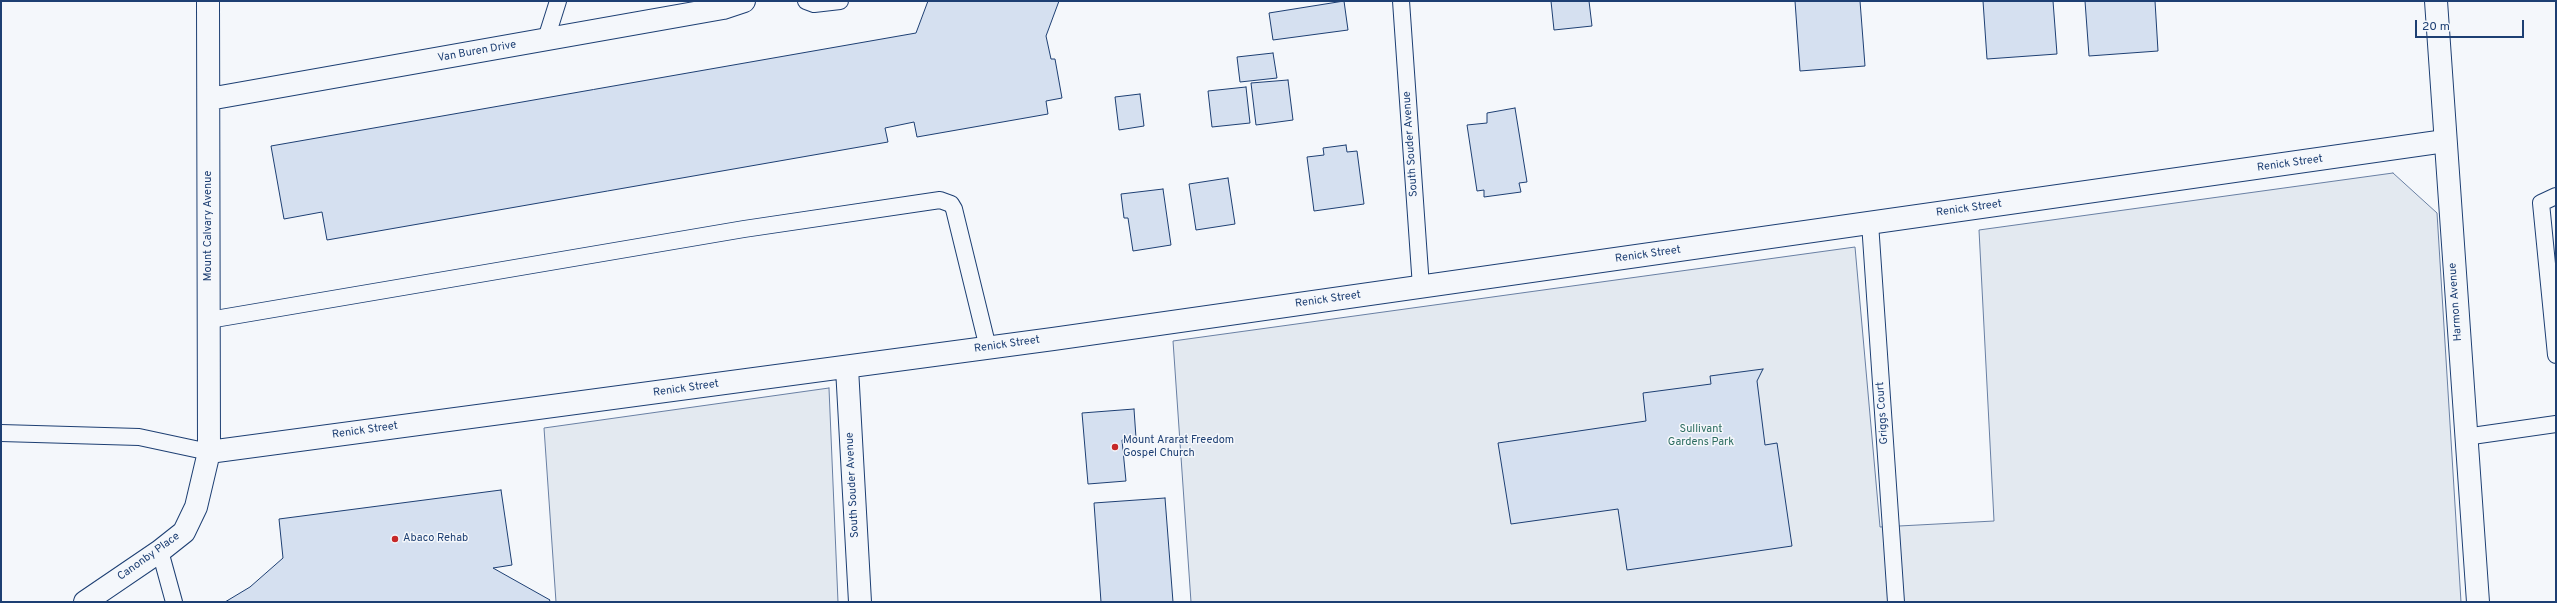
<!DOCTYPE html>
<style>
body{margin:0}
#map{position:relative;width:2557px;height:603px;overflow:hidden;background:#f4f7fb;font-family:Overpass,sans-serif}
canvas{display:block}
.frame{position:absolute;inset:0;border:2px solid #1d3f73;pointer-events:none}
.scale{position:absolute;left:2415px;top:20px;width:109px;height:18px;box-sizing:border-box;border:2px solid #1d3f73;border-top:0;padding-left:5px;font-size:12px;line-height:14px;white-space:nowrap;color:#1d3f73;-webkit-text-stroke:3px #f4f7fb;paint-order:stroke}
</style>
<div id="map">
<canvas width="2557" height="603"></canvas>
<div class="frame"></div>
<div class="scale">20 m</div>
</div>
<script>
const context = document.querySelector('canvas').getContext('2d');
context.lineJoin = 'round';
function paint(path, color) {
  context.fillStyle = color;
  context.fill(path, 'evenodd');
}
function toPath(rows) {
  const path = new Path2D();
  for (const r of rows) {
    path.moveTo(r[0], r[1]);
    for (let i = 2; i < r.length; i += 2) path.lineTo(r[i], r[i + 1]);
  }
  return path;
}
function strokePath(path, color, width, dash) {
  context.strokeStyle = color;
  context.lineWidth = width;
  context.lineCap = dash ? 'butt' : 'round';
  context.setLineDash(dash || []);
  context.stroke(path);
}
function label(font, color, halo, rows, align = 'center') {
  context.font = font + ' Overpass,sans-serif';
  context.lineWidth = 3;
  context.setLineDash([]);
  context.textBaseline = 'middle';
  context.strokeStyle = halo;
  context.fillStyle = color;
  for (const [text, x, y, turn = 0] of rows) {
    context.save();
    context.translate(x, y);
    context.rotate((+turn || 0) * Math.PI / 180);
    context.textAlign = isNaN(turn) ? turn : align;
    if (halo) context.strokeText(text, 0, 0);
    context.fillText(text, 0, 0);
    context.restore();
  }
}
const green = toPath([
 [2393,173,2437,213,2461,602,1191,602,1173,341,1855,247,1880,527,1994,521,1979,230,2393,173],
 [829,388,838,602,556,602,544,428,829,388]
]);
const building = toPath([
 [928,1,1059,1,1046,36,1051,59,1055,59,1062,98,1046,101,1048,114,917,137,914,122,885,128,888,142,327,240,322,212,284,219,271,146,916,33,928,1],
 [1344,1,1348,30,1273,40,1269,13,1344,1],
 [1551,1,1589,1,1592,26,1554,30,1551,1],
 [1795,1,1860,1,1865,66,1800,71,1795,1],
 [1983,1,2053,1,2057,54,1987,59,1983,1],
 [2085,1,2155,1,2158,51,2089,56,2085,1],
 [1273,53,1277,78,1240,82,1237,57,1273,53],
 [1288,80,1293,120,1256,125,1251,83,1288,80],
 [1246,87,1250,123,1212,127,1208,91,1246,87],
 [1140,94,1144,126,1119,130,1115,97,1140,94],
 [1515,108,1527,182,1519,183,1521,192,1484,197,1484,190,1477,191,1467,125,1487,123,1487,113,1515,108],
 [1346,145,1347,152,1357,151,1364,204,1314,211,1307,157,1324,155,1323,148,1346,145],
 [1228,178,1235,224,1196,230,1189,184,1228,178],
 [1163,189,1171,245,1133,251,1128,218,1124,218,1121,194,1163,189],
 [1763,369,1757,381,1765,445,1777,443,1792,546,1627,570,1618,509,1511,524,1498,443,1646,421,1643,393,1711,384,1710,376,1763,369],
 [1134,409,1136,438,1122,440,1126,481,1088,484,1082,413,1134,409],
 [501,490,512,565,493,568,550,600,549,602,225,602,250,587,283,558,279,519,501,490],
 [1165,498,1173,602,1101,602,1094,503,1165,498]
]);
const service = toPath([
 [806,1,814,4,840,1],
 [1401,1,1421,287],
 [546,39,558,1],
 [2556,196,2541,203,2556,355],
 [1870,223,1896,602],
 [209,320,744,229,940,200,951,204,954,209,988,348],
 [1,433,139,437,209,452],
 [2465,437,2556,424],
 [160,551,174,602]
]);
const minor = toPath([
 [209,99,723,8,744,1],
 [847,368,860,602],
 [209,452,1053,339,2445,141],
 [85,602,160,551,184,532,196,507,209,452,208,1]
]);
const secondary = toPath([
 [2436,1,2478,602]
]);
const markers = [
 [1115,447,4,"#c62828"],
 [395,539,4,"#c62828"]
];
const streetNames = [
 ["Van Buren Drive",477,52,-10],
 ["South Souder Avenue",1411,144,-94],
 ["Renick Street",2290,164,-8],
 ["Renick Street",1969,209,-8],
 ["Mount Calvary Avenue",209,226,-90],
 ["Renick Street",1648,255,-8],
 ["Renick Street",1328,300,-8],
 ["Harmon Avenue",2456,302,-94],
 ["Renick Street",1007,345,-8],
 ["Renick Street",686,389,-8],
 ["Griggs Court",1883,413,-94],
 ["Renick Street",365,431,-8],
 ["South Souder Avenue",853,485,-93],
 ["Canonby Place",149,557,-36]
];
const parkNames = [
 ["Sullivant",1701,430],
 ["Gardens Park",1701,443]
];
const poiNames = [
 ["Mount Ararat Freedom",1123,441],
 ["Gospel Church",1123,454],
 ["Abaco Rehab",403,539]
];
paint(green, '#e3e9f0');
strokePath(green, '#687fa3', 1);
paint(building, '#d5e0f0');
strokePath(building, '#1d3f73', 1);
strokePath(service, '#1d3f73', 18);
strokePath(minor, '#1d3f73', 24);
strokePath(secondary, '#1d3f73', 24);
strokePath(service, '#f4f7fb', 16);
strokePath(minor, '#f4f7fb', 22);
strokePath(secondary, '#f4f7fb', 22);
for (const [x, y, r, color] of markers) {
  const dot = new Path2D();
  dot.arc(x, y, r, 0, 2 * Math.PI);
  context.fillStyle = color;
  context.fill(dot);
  strokePath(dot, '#f4f7fb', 1.5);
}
label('11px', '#1d3f73', '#f4f7fb', streetNames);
label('11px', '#2c6c60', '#f4f7fb', parkNames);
label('11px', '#1d3f73', '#f4f7fb', poiNames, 'left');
</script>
